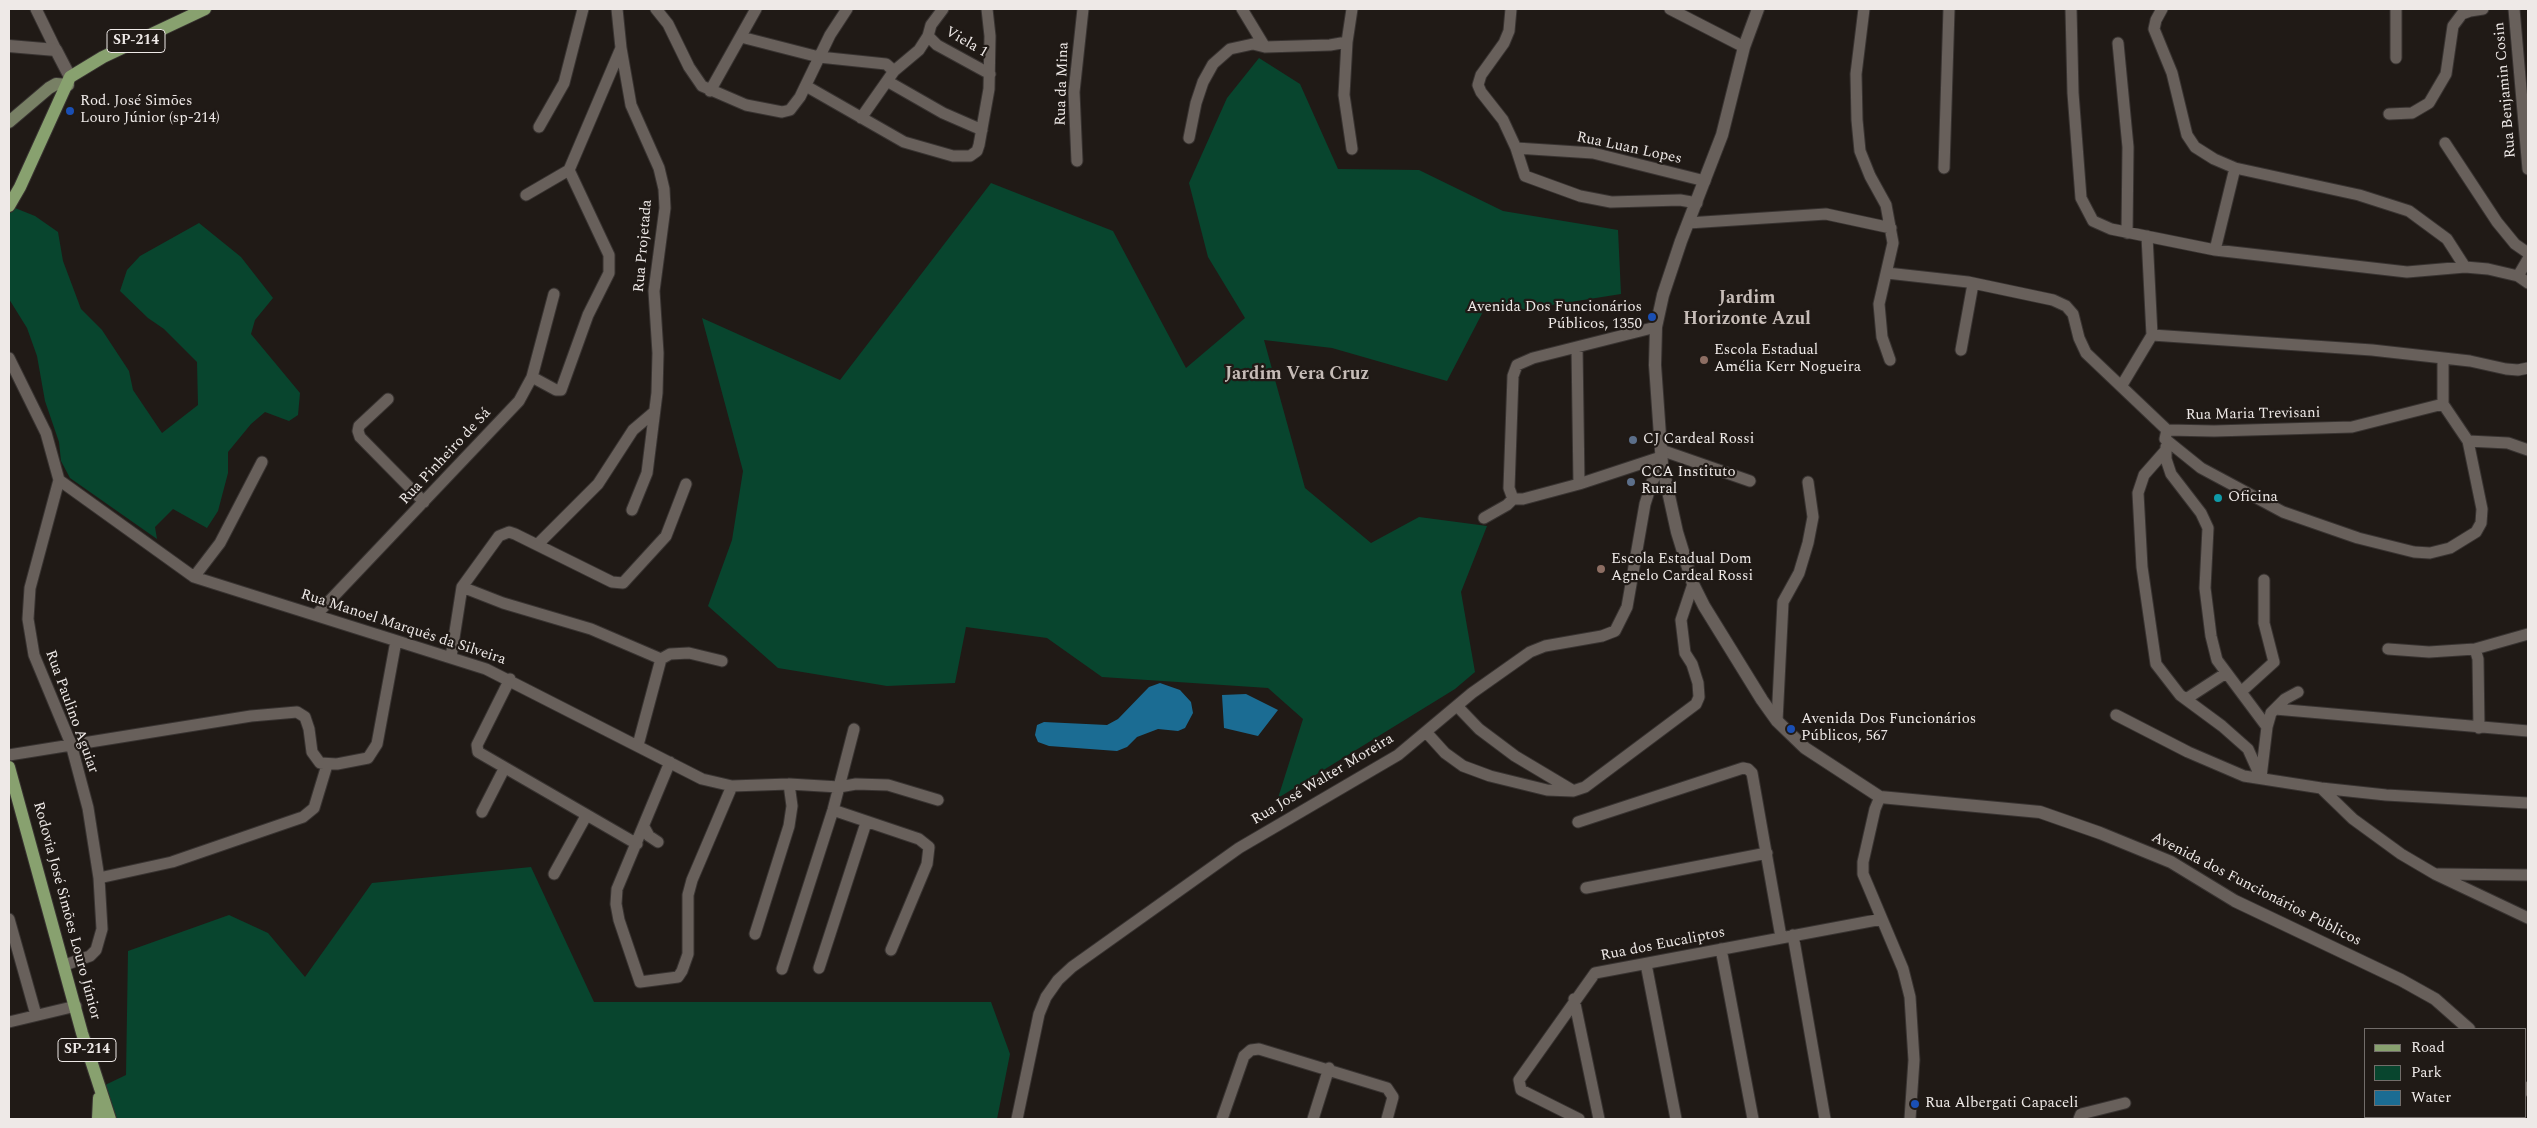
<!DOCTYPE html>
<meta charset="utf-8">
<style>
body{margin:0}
#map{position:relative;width:2537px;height:1128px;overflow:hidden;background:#201a16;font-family:Spectral,serif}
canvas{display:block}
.frame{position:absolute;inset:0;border:10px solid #eee9e7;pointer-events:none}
.legend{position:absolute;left:2364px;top:1028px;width:162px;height:90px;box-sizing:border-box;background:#201a16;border:1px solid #726d6a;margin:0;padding:6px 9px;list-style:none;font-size:15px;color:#eee9e7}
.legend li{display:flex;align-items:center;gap:10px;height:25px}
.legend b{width:25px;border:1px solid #726d6a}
</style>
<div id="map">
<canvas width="2537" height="1128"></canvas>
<div class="frame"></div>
<ul class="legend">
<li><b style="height:6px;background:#88a16f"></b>Road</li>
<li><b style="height:14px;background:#08452e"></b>Park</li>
<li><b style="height:14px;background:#1b6c93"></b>Water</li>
</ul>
</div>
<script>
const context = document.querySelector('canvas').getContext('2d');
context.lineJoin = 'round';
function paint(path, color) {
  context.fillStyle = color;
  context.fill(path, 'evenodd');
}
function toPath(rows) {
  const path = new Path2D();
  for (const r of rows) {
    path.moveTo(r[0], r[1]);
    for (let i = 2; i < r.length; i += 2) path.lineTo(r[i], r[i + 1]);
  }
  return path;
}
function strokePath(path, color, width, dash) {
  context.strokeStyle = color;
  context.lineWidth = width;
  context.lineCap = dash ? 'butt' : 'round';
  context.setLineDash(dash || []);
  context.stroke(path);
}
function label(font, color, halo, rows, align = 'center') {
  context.font = font + ' Spectral,serif';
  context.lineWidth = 4.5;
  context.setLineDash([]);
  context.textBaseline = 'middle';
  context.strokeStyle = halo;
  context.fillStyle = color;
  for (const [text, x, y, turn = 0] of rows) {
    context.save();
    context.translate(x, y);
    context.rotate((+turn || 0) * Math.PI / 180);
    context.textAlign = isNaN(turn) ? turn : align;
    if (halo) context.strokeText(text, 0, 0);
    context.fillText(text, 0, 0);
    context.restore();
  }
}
const green = toPath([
 [1259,58,1300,84,1338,169,1419,170,1503,211,1618,230,1621,294,1520,310,1487,304,1447,381,1332,348,1264,340,1305,488,1371,543,1419,517,1487,526,1461,592,1475,672,1455,689,1278,798,1303,719,1268,688,1102,677,1047,638,966,627,955,683,887,686,778,668,708,606,732,540,743,471,702,318,840,380,991,183,1113,231,1186,368,1245,318,1208,257,1189,183,1227,98],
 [15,208,35,216,58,232,63,261,81,309,102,330,129,371,133,390,162,433,198,405,197,362,164,329,148,318,120,291,127,270,140,256,199,223,241,257,273,298,255,320,251,334,300,393,298,415,289,421,265,412,251,424,228,452,228,473,218,511,207,528,173,509,155,527,157,539,70,478,61,461,59,442,45,401,37,356,27,328,9,299,9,214],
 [531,867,594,1002,991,1002,1010,1054,997,1119,118,1119,111,1111,103,1086,126,1075,128,951,229,915,268,933,305,977,372,883]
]);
const water = toPath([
 [1160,683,1180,690,1191,702,1193,713,1185,728,1178,731,1158,729,1137,737,1127,747,1117,751,1049,746,1038,742,1035,735,1037,725,1044,722,1107,725,1118,719,1149,687],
 [1246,694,1278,710,1258,736,1224,728,1222,695]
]);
const minor = toPath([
 [36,9,56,50],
 [656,9,668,24,689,67,702,86,746,105,782,112,790,110,800,97,830,35,847,9],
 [1242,9,1265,47],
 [1511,9,1509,31,1504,43,1481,75,1478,85,1481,92,1503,120,1516,148,1525,176,1580,196,1611,202,1680,200,1697,203],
 [1670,9,1744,47],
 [1864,9,1856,74,1857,120,1860,151,1870,176,1886,205,1893,243,1879,304,1882,337,1890,360],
 [2071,9,2073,93,2081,198,2093,221,2111,229,2215,250,2407,272,2465,267,2488,269,2518,276,2528,283],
 [2162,9,2156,20,2154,29,2172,73,2187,135,2195,147,2214,159,2235,168,2359,195,2409,211,2447,239,2465,267],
 [2396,9,2396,58],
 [2514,9,2528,169],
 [928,36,937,45,990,74],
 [741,37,819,57,886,64,894,71],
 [2118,43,2128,147,2127,233],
 [621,48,631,105,659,168,664,189,665,208,654,291,658,353,657,393,647,473,632,510],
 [887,81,943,113,982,130],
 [806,86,904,142,953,156,970,156,977,151,979,145,989,89,990,36,987,9],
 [710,91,756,9],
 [2389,114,2412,113,2429,103,2446,74,2453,26,2462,14,2470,11,2483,9],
 [861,118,894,71,919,50,928,36,931,25,943,9],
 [539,127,564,83,583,9],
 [1189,138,1196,103,1203,82,1213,64,1230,49,1253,44,1265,47,1330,45,1347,42],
 [2445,143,2497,222,2515,244,2528,253],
 [1516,148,1593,153,1705,181],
 [1352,149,1344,95,1347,42,1352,9],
 [1077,161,1074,92,1083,9],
 [1944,168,1949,9],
 [526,195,569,170],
 [1688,223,1826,214,1891,228],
 [2215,250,2235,168],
 [1887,273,1968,282,2053,300,2066,306,2073,314,2079,338,2086,353,2167,430,2214,431,2352,427,2443,404],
 [2518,276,2528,259],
 [2152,335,2372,350,2470,361,2506,369,2518,370,2528,368],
 [1577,347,1579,484],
 [1961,350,1973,284],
 [9,358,46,433,59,480,194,577,486,669,702,779,732,786,789,784,839,787,856,784,888,785,938,800],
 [532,377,556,390,561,390,588,315,609,273,609,255,569,170,621,48,617,9],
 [2122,385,2152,335,2147,236],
 [388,399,359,426,358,431,360,437,424,502],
 [2167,430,2165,439,2201,468,2283,512,2358,538,2414,552,2430,553,2450,548,2476,532,2481,523,2482,509,2468,441,2443,404,2443,358],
 [2468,441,2508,443,2528,450],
 [2166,447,2166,459,2171,474,2201,513,2208,528,2205,588,2211,636,2217,660,2267,727],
 [1661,450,1750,481],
 [2166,450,2144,475,2138,493,2142,567,2156,664,2180,695,2222,726,2248,749,2261,778],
 [59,480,30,588,28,619,34,655,71,744,88,808,99,878,102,929,96,950,90,956,65,965],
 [1513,499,1509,488,1513,376,1517,365,1533,358,1656,327],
 [1513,499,1523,499,1579,484,1661,457],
 [1484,518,1507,505,1513,499],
 [538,544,598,484,633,430,653,413],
 [194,577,220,543,262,462],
 [462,587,503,603,591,629,661,659,670,654,689,653,722,661],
 [316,615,519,401,532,377,554,294],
 [2388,649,2429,652,2475,649,2528,634],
 [2475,649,2478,659,2479,728],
 [451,657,462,587,499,536,509,532,515,534,612,582,623,583,666,536,686,484],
 [510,679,477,745,478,752,637,844],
 [2242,691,2274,662,2264,623,2264,580],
 [2186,699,2226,673],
 [1457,706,1479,729,1515,756,1572,790],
 [2275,709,2528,731],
 [2116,715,2188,752,2244,776,2321,788,2386,795,2528,803],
 [1777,721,1783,602,1799,573,1808,543,1813,517,1808,482],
 [1426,732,1445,753,1463,766,1490,776,1547,790,1573,791,1585,787,1696,704,1699,697,1698,683,1692,664,1685,653,1681,620,1693,584],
 [638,745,661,659],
 [9,755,251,716,297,712,305,717,309,729,312,752,320,763,337,764,368,758,377,744,396,641],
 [670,762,617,889,616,904,619,920,640,982,678,977,682,971,688,954,688,895,692,880,732,786],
 [2261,777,2267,727,2271,713,2285,699,2298,692],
 [2321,788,2353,819,2401,854,2435,874,2528,918],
 [1880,797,1875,809,1863,862,1863,874,1903,969,1910,997,1914,1060,1910,1119],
 [833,810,919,839,929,847,927,864,891,950],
 [482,812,504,769],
 [1578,822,1743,768,1748,769,1752,773,1781,937],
 [644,827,649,836,658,842],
 [554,874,586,816],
 [2438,874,2528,875],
 [99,878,172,862,303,817,314,808,327,765],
 [1586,888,1767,853],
 [9,919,36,1015],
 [755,934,789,826,792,806,789,784],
 [1793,935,1825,1119],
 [1721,949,1753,1119],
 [1646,964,1676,1119],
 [819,968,866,823],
 [782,969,833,810,854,729],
 [1574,999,1599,1119],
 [9,1022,76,1006],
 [1017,1119,1039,1014,1046,997,1058,980,1072,967,1239,848,1398,755,1472,693,1530,652,1545,646,1602,636,1615,631,1627,607,1645,504,1652,482,1662,464],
 [1222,1119,1244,1056,1251,1050,1259,1049,1387,1088,1393,1097,1387,1119],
 [1313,1119,1329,1068],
 [1579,1119,1521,1090,1519,1080,1595,973,1882,919],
 [2079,1119,2081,1114,2125,1103]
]);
const tertiary = toPath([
 [1758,9,1744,47,1722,135,1681,241,1663,295,1656,327,1655,365,1662,464,1677,532,1693,584,1704,606,1762,700,1777,721,1805,748,1880,797,2040,812,2100,833,2171,862,2235,901,2401,980,2435,999,2469,1029],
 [9,46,56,50,70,77],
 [2526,1088,2528,1090]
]);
const secondary = toPath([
 [9,122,49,88,56,84,68,85]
]);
const primary = toPath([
 [9,206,20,187,70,77,103,57,205,9],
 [9,767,82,1033,110,1119],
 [98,1119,99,1098]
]);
const markers = [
 [70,111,5,"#1a4fb4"],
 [1652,317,5,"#1a4fb4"],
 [1704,360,5,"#8d6e63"],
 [1633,440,5,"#5c6f8a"],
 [1631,482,5,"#5c6f8a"],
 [2218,498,5,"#0f9aa8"],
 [1601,569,5,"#8d6e63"],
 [1791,729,5,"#1a4fb4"],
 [1915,1104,5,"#1a4fb4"]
];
const shields = [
 [136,41,58],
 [87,1050,58]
];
const shieldNames = [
 ["SP-214",136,41],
 ["SP-214",87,1050]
];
const streetNames = [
 ["Viela 1",966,43,30],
 ["Rua da Mina",1063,84,-88],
 ["Rua Benjamin Cosin",2506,90,-95],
 ["Rua Luan Lopes",1629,149,12],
 ["Rua Projetada",644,246,-85],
 ["Rua Maria Trevisani",2253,415,-1],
 ["Rua Pinheiro de Sá",446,457,-47],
 ["Rua Manoel Marquês da Silveira",403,628,18],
 ["Rua Paulino Aguiar",71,712,70],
 ["Rua José Walter Moreira",1323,780,-31],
 ["Avenida dos Funcionários Públicos",2256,890,27],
 ["Rodovia José Simões Louro Júnior",66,911,75],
 ["Rua dos Eucaliptos",1663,945,-11]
];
const poiNames = [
 ["Rod. José Simões",80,102],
 ["Louro Júnior (sp-214)",80,119],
 ["Avenida Dos Funcionários",1642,308,"right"],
 ["Públicos, 1350",1642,325,"right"],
 ["Escola Estadual",1714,351],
 ["Amélia Kerr Nogueira",1714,368],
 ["CJ Cardeal Rossi",1643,440],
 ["CCA Instituto",1641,473],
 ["Rural",1641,490],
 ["Oficina",2228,498],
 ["Escola Estadual Dom",1611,560],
 ["Agnelo Cardeal Rossi",1611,577],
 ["Avenida Dos Funcionários",1801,720],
 ["Públicos, 567",1801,737],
 ["Rua Albergati Capaceli",1925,1104]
];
const quarterNames = [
 ["Jardim",1747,299],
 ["Horizonte Azul",1747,320],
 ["Jardim Vera Cruz",1297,375]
];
paint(green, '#08452e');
paint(water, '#1b6c93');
strokePath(minor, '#383331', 13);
strokePath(tertiary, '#383331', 14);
strokePath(secondary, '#383331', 14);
strokePath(primary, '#383331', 14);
strokePath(minor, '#68605b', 11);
strokePath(tertiary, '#68605b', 12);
strokePath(secondary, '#788065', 12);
strokePath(primary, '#88a16f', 12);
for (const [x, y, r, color] of markers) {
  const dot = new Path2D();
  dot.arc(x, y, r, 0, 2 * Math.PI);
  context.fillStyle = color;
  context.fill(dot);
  strokePath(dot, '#201a16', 2);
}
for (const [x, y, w] of shields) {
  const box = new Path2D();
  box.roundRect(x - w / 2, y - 11.5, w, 23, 4);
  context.fillStyle = '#201a16';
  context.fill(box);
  strokePath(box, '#eee9e7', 1);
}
label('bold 14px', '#eee9e7', null, shieldNames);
label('15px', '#eee9e7', '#201a16', streetNames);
label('15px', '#eee9e7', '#201a16', poiNames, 'left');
label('bold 18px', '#c6bcb7', '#201a16', quarterNames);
</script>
